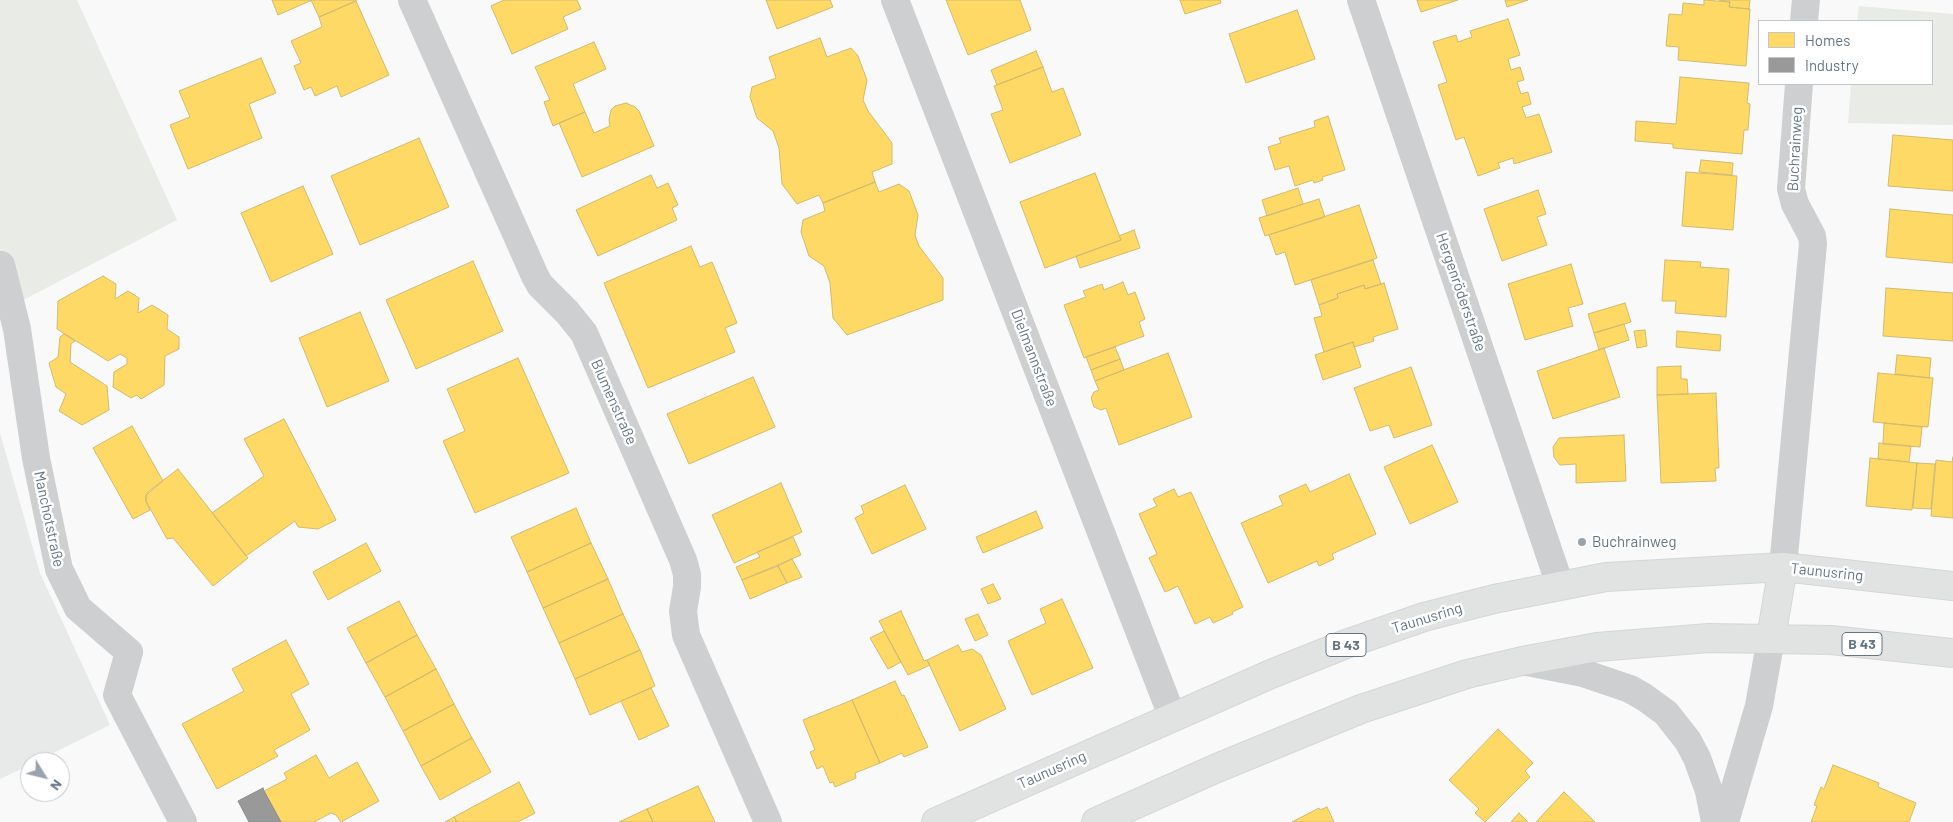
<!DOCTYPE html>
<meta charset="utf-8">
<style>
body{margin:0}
#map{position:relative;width:1953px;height:822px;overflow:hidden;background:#f9f9f9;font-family:Barlow,sans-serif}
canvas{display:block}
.legend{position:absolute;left:1758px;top:20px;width:175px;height:65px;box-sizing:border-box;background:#fff;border:1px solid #c1c8cd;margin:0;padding:6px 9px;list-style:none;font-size:15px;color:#657683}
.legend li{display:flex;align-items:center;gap:10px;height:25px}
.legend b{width:25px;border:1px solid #c1c8cd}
.north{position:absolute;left:20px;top:752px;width:50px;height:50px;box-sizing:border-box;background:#fff;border:1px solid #c1c8cd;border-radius:50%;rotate:126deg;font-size:14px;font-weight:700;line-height:20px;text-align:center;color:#657683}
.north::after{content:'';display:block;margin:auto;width:18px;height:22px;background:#99a4ac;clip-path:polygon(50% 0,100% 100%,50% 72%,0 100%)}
</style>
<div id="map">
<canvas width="1953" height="822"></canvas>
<ul class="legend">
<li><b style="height:14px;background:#ffd966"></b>Homes</li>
<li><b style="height:14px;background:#999"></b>Industry</li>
</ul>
<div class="north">N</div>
</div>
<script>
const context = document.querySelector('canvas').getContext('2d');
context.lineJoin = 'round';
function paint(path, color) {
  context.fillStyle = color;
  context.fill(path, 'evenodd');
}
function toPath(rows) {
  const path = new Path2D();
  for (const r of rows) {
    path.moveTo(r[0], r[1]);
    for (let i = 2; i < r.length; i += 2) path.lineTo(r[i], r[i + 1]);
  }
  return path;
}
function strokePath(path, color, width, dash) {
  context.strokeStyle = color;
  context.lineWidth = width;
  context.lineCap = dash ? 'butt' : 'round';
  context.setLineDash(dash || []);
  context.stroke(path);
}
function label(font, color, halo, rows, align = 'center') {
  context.font = font + ' Barlow,sans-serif';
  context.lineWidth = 5;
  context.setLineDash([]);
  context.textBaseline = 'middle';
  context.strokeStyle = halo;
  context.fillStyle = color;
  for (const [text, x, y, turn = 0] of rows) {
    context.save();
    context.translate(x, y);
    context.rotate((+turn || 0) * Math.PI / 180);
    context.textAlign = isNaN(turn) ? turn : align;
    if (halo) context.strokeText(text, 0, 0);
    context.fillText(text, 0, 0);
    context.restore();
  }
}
const built = toPath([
 [0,433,40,573,110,725,35,762,30,762,30,765,0,779]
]);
const green = toPath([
 [0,0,77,0,177,220,0,312],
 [1859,6,1953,14,1953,125,1848,123,1851,84,1932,84,1932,21,1857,21]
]);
const homes = toPath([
 [272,0,312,0,278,15,272,0],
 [311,0,356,0,356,1,319,17,311,0],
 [504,0,577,0,581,9,563,17,568,29,512,54,491,6,504,0],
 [766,0,830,0,833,7,777,29,766,0],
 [946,0,1020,0,1031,30,968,55,946,0],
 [1180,0,1220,0,1221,3,1185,14,1180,0],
 [1417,0,1458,0,1421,12,1417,0],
 [1505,0,1528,0,1507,7,1505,0],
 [1704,0,1730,2,1729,7,1750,9,1746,66,1678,60,1679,47,1666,46,1669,14,1682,15,1683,3,1704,5,1704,0],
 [1719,0,1750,0,1749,9,1729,7,1730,2,1719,0],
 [356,1,389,75,341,97,337,86,315,96,311,87,304,90,294,66,301,63,291,41,322,27,319,17,356,1],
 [1297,10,1315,59,1246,83,1229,34,1297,10],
 [1508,19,1520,55,1508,59,1511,70,1520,67,1524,80,1517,82,1521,94,1528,92,1531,104,1522,107,1526,118,1539,114,1552,152,1514,164,1513,158,1498,163,1500,168,1478,176,1464,137,1456,140,1438,85,1447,82,1433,42,1456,35,1458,42,1472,37,1470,31,1508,19],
 [820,38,827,57,851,48,858,56,867,80,863,100,868,111,892,143,892,164,872,172,875,182,823,203,819,195,797,204,782,184,779,148,773,131,757,118,750,97,752,87,776,78,769,57,820,38],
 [594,42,606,69,573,84,585,112,553,126,544,102,550,100,535,67,594,42],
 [1036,51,1043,67,997,85,991,70,1036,51],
 [261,58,276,93,249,104,262,138,188,169,170,125,190,117,179,91,261,58],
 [1043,67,1052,92,1063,88,1081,135,1010,163,991,114,1003,110,994,86,1043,67],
 [1680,77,1749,83,1747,103,1750,104,1748,130,1744,130,1742,154,1673,148,1673,144,1635,141,1636,121,1676,124,1680,77],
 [626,103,635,107,639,111,654,146,582,177,559,123,585,112,594,133,610,126,609,120,611,110,615,106,626,103],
 [1328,116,1345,170,1322,177,1323,180,1314,183,1313,180,1295,186,1289,166,1275,170,1268,147,1281,143,1279,138,1315,127,1314,121,1328,116],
 [1893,135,1953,140,1953,191,1888,186,1893,135],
 [419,138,449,207,360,245,331,176,419,138],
 [1701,160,1733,163,1732,175,1699,172,1701,160],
 [1686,172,1737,176,1733,230,1682,226,1686,172],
 [1095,173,1121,240,1045,268,1020,202,1095,173],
 [651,175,657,188,668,183,678,205,672,208,677,220,598,256,576,210,651,175],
 [875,182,879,192,899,184,909,191,918,215,915,235,919,246,943,278,943,300,847,335,833,318,830,283,824,266,809,256,801,232,803,220,825,211,823,203,875,182],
 [303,186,333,254,271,282,241,213,303,186],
 [1298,188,1303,204,1267,216,1262,200,1298,188],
 [1538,190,1546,214,1537,217,1547,245,1502,261,1484,209,1538,190],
 [1319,199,1325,217,1265,236,1259,218,1319,199],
 [1359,205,1377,258,1295,285,1285,252,1276,255,1269,235,1359,205],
 [1890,209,1953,215,1953,263,1886,257,1890,209],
 [1134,230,1140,248,1080,268,1076,256,1121,240,1119,236,1134,230],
 [691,246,700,267,712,262,737,323,725,328,735,352,648,388,604,283,691,246],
 [1373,260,1381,284,1365,289,1364,285,1337,294,1338,298,1319,305,1311,280,1373,260],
 [1665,260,1701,262,1700,267,1729,269,1726,317,1675,313,1676,301,1662,301,1665,260],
 [473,261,503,331,416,369,386,300,473,261],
 [1571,264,1583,304,1568,308,1573,326,1525,340,1508,284,1571,264],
 [103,276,116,284,115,299,128,291,139,298,138,313,152,305,168,315,167,329,179,337,179,349,165,356,164,385,141,399,137,395,131,398,113,387,114,372,127,364,127,358,120,354,108,361,57,329,58,301,103,276],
 [1123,282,1128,295,1135,292,1145,319,1139,322,1144,336,1084,358,1064,305,1086,297,1083,291,1102,284,1104,290,1123,282],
 [1384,283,1398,329,1373,337,1374,341,1354,347,1353,342,1324,352,1314,318,1322,316,1319,305,1338,298,1337,294,1364,285,1365,289,1384,283],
 [1886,288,1953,293,1953,341,1883,336,1886,288],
 [1625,303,1631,322,1594,333,1588,314,1625,303],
 [360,312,389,381,327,407,299,338,360,312],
 [1624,324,1629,340,1599,350,1594,333,1624,324],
 [1645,330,1647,346,1637,348,1634,331,1645,330],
 [1677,331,1721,335,1720,351,1676,347,1677,331],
 [64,334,75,341,71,344,70,362,107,386,109,410,82,425,59,411,66,394,56,387,49,363,58,357,60,337,64,334],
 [1353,342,1361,367,1323,380,1315,355,1353,342],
 [1115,347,1120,359,1091,370,1086,357,1115,347],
 [1604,348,1620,397,1553,419,1537,371,1604,348],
 [1168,353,1192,417,1119,445,1106,408,1101,410,1094,407,1091,398,1094,392,1099,390,1095,381,1168,353],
 [1897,355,1931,358,1929,378,1895,374,1897,355],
 [518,358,569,473,475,513,443,441,465,431,447,389,518,358],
 [1120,359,1124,370,1095,381,1091,370,1120,359],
 [1681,366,1681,379,1687,379,1688,394,1657,395,1657,367,1681,366],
 [1411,367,1432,425,1394,438,1389,425,1370,431,1354,388,1411,367],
 [1878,373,1933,378,1928,427,1873,422,1878,373],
 [753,377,775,427,689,464,667,414,753,377],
 [1716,393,1719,468,1715,468,1716,481,1661,483,1657,395,1716,393],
 [284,419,336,520,318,529,298,527,295,521,246,556,212,513,264,476,244,439,284,419],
 [1884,423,1922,427,1920,447,1883,444,1884,423],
 [132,426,163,481,146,495,146,501,150,510,133,519,93,448,132,426],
 [1624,435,1626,481,1576,483,1576,464,1560,465,1554,457,1553,447,1559,438,1624,435],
 [1879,443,1911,446,1909,462,1878,459,1879,443],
 [1432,445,1458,502,1410,524,1384,467,1432,445],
 [1953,457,1953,518,1931,516,1936,460,1952,462,1953,457],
 [1870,458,1917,463,1912,510,1866,506,1870,458],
 [1917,463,1935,464,1931,509,1913,508,1917,463],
 [178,469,248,558,213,586,173,538,167,539,146,501,146,495,149,491,178,469],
 [1349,474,1376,534,1332,554,1334,559,1319,566,1317,561,1268,583,1241,523,1283,505,1279,496,1306,484,1310,492,1349,474],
 [781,483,802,532,734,563,712,515,781,483],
 [905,485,926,529,872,554,855,518,864,513,861,506,905,485],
 [1174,489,1178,497,1191,492,1243,607,1232,612,1233,614,1213,623,1210,617,1195,624,1178,586,1165,592,1149,558,1157,554,1139,514,1157,506,1153,499,1174,489],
 [576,508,591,543,527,572,511,537,576,508],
 [1036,511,1043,528,983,553,976,537,1036,511],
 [793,537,801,555,742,580,736,567,760,557,757,552,793,537],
 [366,543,381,571,328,600,313,572,366,543],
 [591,543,608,579,543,608,527,572,591,543],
 [792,559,802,577,787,583,778,566,792,559],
 [778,566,787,583,750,599,742,580,778,566],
 [608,579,623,614,559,643,543,608,608,579],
 [993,584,1001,599,988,604,981,589,993,584],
 [1062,599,1093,668,1032,695,1008,641,1046,623,1040,609,1062,599],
 [399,601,417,635,366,663,347,628,399,601],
 [901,611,924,661,927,660,930,665,908,675,879,621,901,611],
 [623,614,640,650,575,679,559,643,623,614],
 [978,614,988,635,975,641,965,619,978,614],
 [884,631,901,662,888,669,870,638,884,631],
 [417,635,436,669,385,697,366,663,417,635],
 [286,640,309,684,291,694,310,730,274,750,278,756,217,789,182,724,244,691,232,669,286,640],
 [958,645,962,652,972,649,981,655,1006,709,960,731,927,660,958,645],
 [640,650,655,686,590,715,575,679,640,650],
 [436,669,454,704,403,731,385,697,436,669],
 [895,681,902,696,904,695,928,747,904,757,902,753,880,763,852,700,895,681],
 [651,688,669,726,639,740,621,701,651,688],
 [852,700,880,763,855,773,856,778,835,787,833,782,830,783,823,766,817,769,810,752,815,750,803,720,852,700],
 [454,704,472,738,421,766,403,731,454,704],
 [1498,729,1533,763,1525,771,1530,777,1485,822,1475,813,1479,809,1449,780,1498,729],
 [472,738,491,772,440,800,421,766,472,738],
 [316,755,329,778,357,762,379,801,341,822,336,815,331,813,314,822,281,822,264,791,287,779,284,773,316,755],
 [1833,765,1879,783,1878,787,1916,803,1909,822,1811,822,1817,806,1814,805,1821,787,1824,789,1833,765],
 [519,782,535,813,518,822,457,822,454,817,519,782],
 [698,786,715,822,653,822,647,809,698,786],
 [1564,792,1595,822,1536,822,1564,792],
 [1327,807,1334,822,1292,822,1319,808,1320,810,1327,807],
 [647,809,653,822,619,822,647,809],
 [1519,813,1528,822,1511,822,1519,813],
 [454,817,457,822,445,822,454,817]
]);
const industry = toPath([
 [263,788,264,791,281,822,249,822,238,801,263,788]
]);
const minor = toPath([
 [412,0,535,276,540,285,567,312,584,333,683,560,687,574,687,587,683,611,686,635,768,822],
 [895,0,1172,716],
 [1361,0,1560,585],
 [1804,21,1806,0],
 [1,265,17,329,36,458,59,569,78,608,129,652,117,695,183,822],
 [1783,567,1813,244,1812,236,1795,204,1791,189,1799,84],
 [1522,661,1583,673,1630,689,1644,697,1666,713,1688,741,1697,758,1709,791,1715,822],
 [1725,822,1759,706,1771,638]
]);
const primary = toPath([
 [1771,638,1783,567],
 [936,822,1271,674,1346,644,1424,617,1494,599,1606,577,1783,567,1953,586],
 [1096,822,1217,768,1361,709,1467,674,1522,661,1597,647,1709,638,1831,640,1953,653]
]);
const markers = [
 [1582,542,5,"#99a4ac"]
];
const shields = [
 [1862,644,40],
 [1346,645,40]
];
const shieldNames = [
 ["B 43",1862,644],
 ["B 43",1346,645]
];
const streetNames = [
 ["Buchrainweg",1795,149,-87],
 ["Hergenröderstraße",1461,292,71],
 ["Dielmannstraße",1034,358,69],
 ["Blumenstraße",614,402,66],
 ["Manchotstraße",49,519,78],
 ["Taunusring",1827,572,6],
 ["Taunusring",1427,618,-17],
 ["Taunusring",1052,770,-24]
];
const poiNames = [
 ["Buchrainweg",1592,542]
];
paint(built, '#e8e9e9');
paint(green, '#e8ebe6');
paint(homes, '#ffd966');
strokePath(homes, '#d1bb6f', 1);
paint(industry, '#999');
strokePath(industry, '#898e92', 1);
strokePath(primary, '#d5d6d7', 30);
strokePath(minor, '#cecfd0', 28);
strokePath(primary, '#e1e2e2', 28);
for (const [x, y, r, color] of markers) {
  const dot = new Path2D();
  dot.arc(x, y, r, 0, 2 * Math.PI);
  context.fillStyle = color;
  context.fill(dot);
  strokePath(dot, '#fff', 2);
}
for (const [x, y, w] of shields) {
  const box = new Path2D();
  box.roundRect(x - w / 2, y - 11.5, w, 23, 4);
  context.fillStyle = '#fff';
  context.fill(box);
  strokePath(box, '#657683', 1);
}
label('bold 14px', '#657683', null, shieldNames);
label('15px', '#657683', '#fff', streetNames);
label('15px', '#657683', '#fff', poiNames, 'left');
</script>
